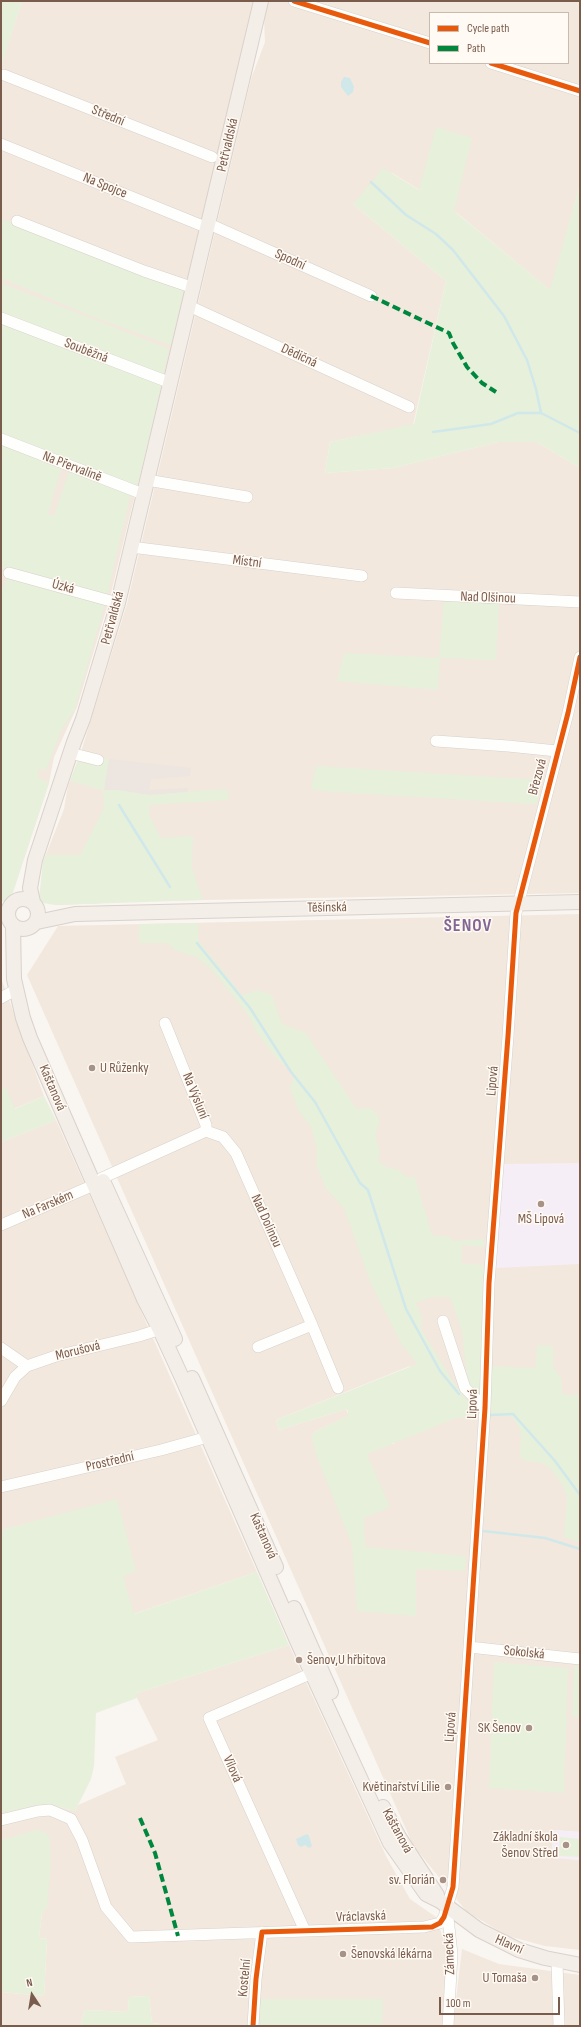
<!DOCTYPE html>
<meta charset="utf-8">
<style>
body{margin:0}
#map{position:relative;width:581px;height:2027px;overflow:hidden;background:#f9f5f0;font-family:"Sofia Sans Condensed",sans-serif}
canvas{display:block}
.frame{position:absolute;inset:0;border:2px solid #7a5c4d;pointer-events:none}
.legend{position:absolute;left:429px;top:12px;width:140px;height:52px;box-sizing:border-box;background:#fffaf3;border:1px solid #cabbb1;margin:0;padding:5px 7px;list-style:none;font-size:12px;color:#7a5c4d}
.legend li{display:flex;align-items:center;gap:8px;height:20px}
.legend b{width:20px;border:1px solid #cabbb1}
.north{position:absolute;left:12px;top:1975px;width:40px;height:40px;-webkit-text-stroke:3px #fffaf3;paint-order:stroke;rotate:348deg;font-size:11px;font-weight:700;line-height:16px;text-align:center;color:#7a5c4d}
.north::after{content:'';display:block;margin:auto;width:14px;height:18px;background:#7a5c4d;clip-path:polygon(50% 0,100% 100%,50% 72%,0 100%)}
.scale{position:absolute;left:439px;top:1997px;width:121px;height:18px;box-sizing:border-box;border:2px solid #7a5c4d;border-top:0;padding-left:5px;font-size:12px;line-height:14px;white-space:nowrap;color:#7a5c4d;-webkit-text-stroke:3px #fffaf3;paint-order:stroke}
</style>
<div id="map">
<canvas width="581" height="2027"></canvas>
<div class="frame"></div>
<ul class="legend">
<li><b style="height:5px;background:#e8590c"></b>Cycle path</li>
<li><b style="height:5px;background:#00873e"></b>Path</li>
</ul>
<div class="north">N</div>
<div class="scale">100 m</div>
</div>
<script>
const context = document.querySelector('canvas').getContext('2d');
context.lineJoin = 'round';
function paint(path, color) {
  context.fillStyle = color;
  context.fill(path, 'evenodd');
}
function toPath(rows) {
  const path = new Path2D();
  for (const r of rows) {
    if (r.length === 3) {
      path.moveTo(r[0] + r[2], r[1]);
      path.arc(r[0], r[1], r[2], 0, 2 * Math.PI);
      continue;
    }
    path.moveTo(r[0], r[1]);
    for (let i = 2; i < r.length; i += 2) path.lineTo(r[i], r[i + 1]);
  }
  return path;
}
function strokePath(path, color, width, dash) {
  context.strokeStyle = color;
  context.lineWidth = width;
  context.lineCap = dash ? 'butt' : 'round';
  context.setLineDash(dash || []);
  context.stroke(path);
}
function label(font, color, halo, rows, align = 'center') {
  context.font = font + ' "Sofia Sans Condensed",sans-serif';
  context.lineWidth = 3;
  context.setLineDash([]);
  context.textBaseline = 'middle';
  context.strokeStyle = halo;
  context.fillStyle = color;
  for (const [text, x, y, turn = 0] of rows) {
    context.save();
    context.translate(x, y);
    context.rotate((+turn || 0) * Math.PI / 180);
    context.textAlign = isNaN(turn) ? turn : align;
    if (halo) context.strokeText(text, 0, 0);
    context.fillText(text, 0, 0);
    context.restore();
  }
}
const residential = toPath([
 [22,1,253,1,216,162,110,597,77,707,54,757,49,783,13,892,8,899,1,902,1,66],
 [268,1,580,1,580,184,551,291,457,213,392,173,353,204,446,281,413,425,330,442,325,473,393,468,498,442,537,442,580,468,580,893,152,901,60,905,41,901,43,862,64,809,68,786,81,752,127,604,251,79,265,42,264,17],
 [430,13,568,13,568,63,430,63],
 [580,914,580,1832,553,1830,552,1857,580,1860,580,1950,545,1946,508,1936,467,1912,413,1845,27,975,58,926],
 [410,1366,394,1444,312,1437,314,1433,318,1430,349,1416,346,1409,279,1430,276,1420],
 [1,978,44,1096,14,1109,6,1089,1,1090],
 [56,1120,257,1572,92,1628,19,1526,1,1530,1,1142],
 [289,1645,386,1856,410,1899,436,1917,447,1950,445,2026,382,2026,382,1999,257,1999,254,2026,160,2026,160,2024,152,2023,149,1996,129,1997,128,2012,85,2010,80,2026,1,2026,1,1992,44,1996,47,1939,39,1938,42,1913,12,1838,1,1840,1,1814,36,1804,61,1807,75,1811,78,1805,126,1784,115,1757,158,1740,137,1698,137,1693],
 [462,1949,499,1964,580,1975,580,2026,453,2026]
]);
const industrial = toPath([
 [109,759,191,768,190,776,151,779,149,790,188,788,187,792,149,795,118,790,103,790]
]);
const education = toPath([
 [580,1163,580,1264,496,1268,503,1164],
 [553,1830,580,1832,580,1860,552,1858]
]);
const green = toPath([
 [1,1,22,1,1,67],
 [436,127,472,138,454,211,550,290,580,184,580,468,537,442,498,442,393,468,325,473,330,442,414,424,446,281,353,204,383,168,419,190],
 [1,219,184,290,171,345,96,318,1,278],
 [1,283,169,349,163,376,1,314],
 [1,320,162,383,137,488,1,435],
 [1,441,62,465,48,514,54,516,68,474,75,471,131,492,107,596,1,568],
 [7,575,106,601,74,711,62,729,46,770,38,769,39,778,49,783,13,892,8,899,1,902,1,592],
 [444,598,499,601,496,660,440,658,438,690,337,681,344,653,439,658],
 [81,753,93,757,109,759,104,790,118,790,149,795,221,789,229,791,228,800,149,805,149,815,161,838,193,836,192,868,203,900,55,905,43,903,39,899,43,862,46,855,80,855,104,808,103,790,70,781],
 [316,766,538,780,541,782,537,804,532,804,333,792,315,790,311,788],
 [198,923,198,940,242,995,258,990,272,995,282,1024,306,1033,357,1109,370,1108,377,1113,380,1121,375,1135,380,1152,378,1161,387,1167,399,1170,407,1177,415,1177,432,1235,451,1237,452,1241,484,1239,484,1247,462,1245,461,1263,485,1266,481,1338,481,1401,468,1385,462,1331,450,1297,432,1297,416,1303,422,1318,421,1329,453,1381,479,1416,471,1418,456,1418,367,1454,390,1507,364,1518,365,1547,466,1556,465,1571,416,1569,416,1616,357,1611,352,1545,315,1452,312,1437,314,1433,318,1430,348,1416,348,1411,346,1409,279,1430,276,1420,417,1364,402,1345,371,1284,344,1208,326,1189,317,1167,317,1149,312,1129,299,1111,290,1088,294,1075,272,1053,257,1033,247,1014,212,970,196,957,175,950,167,943,139,943,139,924],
 [6,1088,15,1109,44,1096,56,1120,1,1142,1,1090],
 [537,1345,553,1346,553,1367,561,1377,562,1392,565,1395,580,1395,580,1542,564,1537,567,1498,563,1486,558,1479,550,1468,541,1463,525,1460,520,1457,521,1437,519,1428,512,1417,499,1416,486,1417,489,1366,536,1368],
 [117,1499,136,1571,123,1576,134,1614,257,1572,289,1645,137,1693,137,1698,96,1713,94,1766,91,1779,75,1811,61,1807,36,1805,1,1814,1,1530],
 [494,1662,568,1668,564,1793,489,1788],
 [574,1666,580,1666,580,1717,572,1716],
 [37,1830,46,1833,50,1839,51,1862,47,1908,42,1913,39,1938,47,1939,44,1996,1,1992,1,1840],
 [560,1837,580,1839,580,1857,559,1856],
 [149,1996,152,2023,160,2024,160,2026,80,2026,85,2010,128,2012,129,1997],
 [256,1999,383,1999,382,2026,254,2026]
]);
const water = toPath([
 [344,77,350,78,354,87,353,92,348,96,341,87,341,82],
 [307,1834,309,1836,312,1846,309,1848,305,1845,301,1847,298,1845,296,1839]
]);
const stream = toPath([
 [371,182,406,215,436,234,453,250,504,316,527,360,536,389,541,413,580,433],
 [433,432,491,424,518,413,541,413],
 [119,805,170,887],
 [197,943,250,1008,291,1072,315,1102,360,1183,368,1190,406,1309,440,1371,459,1394],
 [491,1415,513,1414,555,1461,580,1495],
 [483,1531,545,1538,580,1549]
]);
const minor = toPath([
 [294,1,430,43],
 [491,63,580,91],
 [4,75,212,157],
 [1,144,208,228],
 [17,221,144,271,194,288],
 [209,224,371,296],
 [189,306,409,407],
 [1,318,171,383],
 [1,439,143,494],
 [147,480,247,497],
 [131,547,362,576],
 [9,573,118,603],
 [396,593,580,602],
 [436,741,508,746,557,751],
 [70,753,98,760],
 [1,998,17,989],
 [206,1131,223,1137,236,1153,312,1325],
 [1,1225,94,1185,102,1178,206,1131,206,1125,165,1023],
 [443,1321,465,1388,485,1408],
 [258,1347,312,1325,338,1388],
 [1,1348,27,1366,56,1356,139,1336,167,1327],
 [1,1401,15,1377,27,1366],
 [1,1487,161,1450,215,1435],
 [469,1647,580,1659],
 [1,1820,38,1811,50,1810,71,1819,82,1840,106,1907,131,1937,424,1927,440,1923,444,1917,453,1887,485,1408,489,1283,508,1036,516,913,568,713,580,657],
 [447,1909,452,1954,448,2026],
 [305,1931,209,1718,319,1670],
 [557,1961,559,2026],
 [253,2026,256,1979,262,1932]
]);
const major = toPath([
 [23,914,15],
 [33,902,30,888,35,860,74,742,83,719,118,603,261,1],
 [37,922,75,914,580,902],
 [13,926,14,979,23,1018,30,1038,144,1299,160,1330,183,1380,298,1643,390,1843,426,1894,440,1901,479,1930,519,1950,545,1958,580,1965],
 [103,1181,175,1339],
 [192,1378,276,1567],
 [294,1608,331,1692],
 [383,1807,399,1837,437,1895]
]);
const quiet = toPath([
 [371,296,449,333,453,343,467,367,482,383,496,392],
 [140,1818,155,1853,178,1936]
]);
const cycleway = toPath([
 [294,1,430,43],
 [491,63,580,91],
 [253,2026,256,1979,262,1932,432,1927,440,1923,444,1917,453,1887,485,1408,489,1283,508,1036,516,913,568,713,580,657]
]);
const markers = [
 [92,1068,4,"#a69286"],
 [541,1204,4,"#a69286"],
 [299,1660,4,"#a69286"],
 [529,1728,4,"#a69286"],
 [448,1787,4,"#a69286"],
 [566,1845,4,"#a69286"],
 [443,1880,4,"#a69286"],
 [343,1954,4,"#a69286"],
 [535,1978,4,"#a69286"]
];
const streetNames = [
 ["Střední",108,116,22],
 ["Petřvaldská",228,145,-77],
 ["Na Spojce",105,186,22],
 ["Spodní",290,260,24],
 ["Souběžná",86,351,21],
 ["Dědičná",299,356,25],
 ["Na Přervalině",72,467,21],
 ["Místní",247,562,7],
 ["Úzká",63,587,15],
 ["Nad Olšinou",488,598,2],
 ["Petřvaldská",113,618,-75],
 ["Březová",538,777,-75],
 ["Těšínská",327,908,-1],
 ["Lipová",493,1081,-85],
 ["Kaštanová",52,1088,67],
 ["Na Výsluní",195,1096,68],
 ["Na Farském",48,1205,-23],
 ["Nad Dolinou",266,1221,66],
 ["Morušová",78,1351,-14],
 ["Lipová",473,1404,-88],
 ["Prostřední",110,1462,-13],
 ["Kaštanová",263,1536,66],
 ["Sokolská",524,1653,6],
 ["Lipová",451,1727,-86],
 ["Vilová",232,1769,66],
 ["Kaštanová",397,1831,61],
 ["Vráclavská",361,1917,-2],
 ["Hlavní",509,1945,24],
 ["Zámecká",450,1954,-92],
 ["Kostelní",245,1978,-85]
];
const poiNames = [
 ["U Růženky",100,1068,"left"],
 ["MŠ Lipová",541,1219,"center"],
 ["Šenov,U hřbitova",307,1660,"left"],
 ["SK Šenov",521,1728],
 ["Květinařství Lilie",440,1787],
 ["Základní škola",558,1837],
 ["Šenov Střed",558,1853],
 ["sv. Florián",435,1880],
 ["Šenovská lékárna",351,1954,"left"],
 ["U Tomaša",527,1978]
];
const districtNames = [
 ["ŠENOV",468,926]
];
paint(residential, '#f2e8de');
paint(industrial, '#ede5e0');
paint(education, '#f6eef6');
paint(green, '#e7f0db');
paint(water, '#d0e8ea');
strokePath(stream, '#d0e8ea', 2.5);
strokePath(minor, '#d7d1cb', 12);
strokePath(major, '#dad1cc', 16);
strokePath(minor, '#fefefd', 11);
strokePath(major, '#f3eee8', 14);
strokePath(quiet, '#00873e', 4, [8, 4]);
strokePath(cycleway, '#e8590c', 5);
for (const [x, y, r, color] of markers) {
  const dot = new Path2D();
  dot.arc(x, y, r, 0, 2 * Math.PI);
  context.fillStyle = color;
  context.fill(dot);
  strokePath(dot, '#fffaf3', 1.5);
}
label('14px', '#7a5c4d', '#fffaf3', streetNames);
label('14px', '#7a5c4d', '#fffaf3', poiNames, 'right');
context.letterSpacing = '1px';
label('bold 18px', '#846695', '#fffaf3', districtNames);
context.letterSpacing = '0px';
</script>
